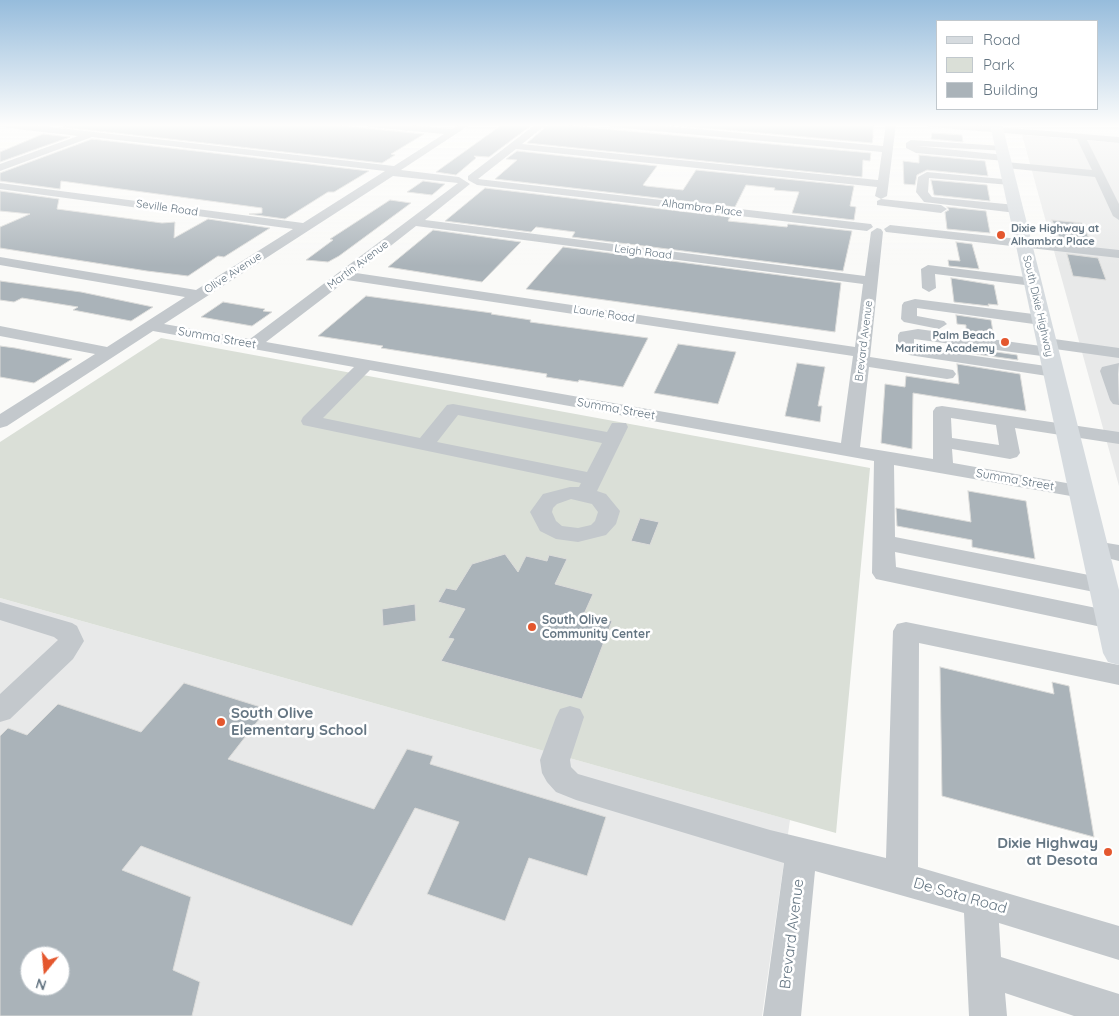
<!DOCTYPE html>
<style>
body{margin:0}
#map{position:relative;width:1119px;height:1016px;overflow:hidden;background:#fafaf8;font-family:Quicksand,sans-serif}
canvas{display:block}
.legend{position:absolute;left:936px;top:20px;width:162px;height:90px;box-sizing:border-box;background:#fff;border:1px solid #c1c8cd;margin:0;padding:6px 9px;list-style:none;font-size:15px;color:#657683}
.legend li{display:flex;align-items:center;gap:10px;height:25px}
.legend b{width:25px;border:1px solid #c1c8cd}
.north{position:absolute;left:20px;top:946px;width:50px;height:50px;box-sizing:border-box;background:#fff;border:1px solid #c1c8cd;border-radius:50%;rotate:197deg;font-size:14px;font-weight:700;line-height:20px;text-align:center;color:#657683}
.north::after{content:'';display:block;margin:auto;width:18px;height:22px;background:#e4572e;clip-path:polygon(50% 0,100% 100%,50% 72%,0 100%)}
</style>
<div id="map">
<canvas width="1119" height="1016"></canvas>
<ul class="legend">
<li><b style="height:6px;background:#d6dbdf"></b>Road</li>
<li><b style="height:14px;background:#dadfd7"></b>Park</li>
<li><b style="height:14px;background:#aab3b9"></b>Building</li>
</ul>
<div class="north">N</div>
</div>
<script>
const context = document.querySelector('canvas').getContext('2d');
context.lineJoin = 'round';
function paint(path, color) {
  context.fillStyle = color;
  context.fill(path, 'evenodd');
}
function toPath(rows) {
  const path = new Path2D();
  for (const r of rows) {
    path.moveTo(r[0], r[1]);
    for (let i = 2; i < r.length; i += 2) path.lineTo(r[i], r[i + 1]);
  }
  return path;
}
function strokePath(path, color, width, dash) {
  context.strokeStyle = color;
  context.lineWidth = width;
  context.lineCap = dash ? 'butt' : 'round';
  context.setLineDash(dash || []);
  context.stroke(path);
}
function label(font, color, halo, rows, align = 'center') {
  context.font = font + ' Quicksand,sans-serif';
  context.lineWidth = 5;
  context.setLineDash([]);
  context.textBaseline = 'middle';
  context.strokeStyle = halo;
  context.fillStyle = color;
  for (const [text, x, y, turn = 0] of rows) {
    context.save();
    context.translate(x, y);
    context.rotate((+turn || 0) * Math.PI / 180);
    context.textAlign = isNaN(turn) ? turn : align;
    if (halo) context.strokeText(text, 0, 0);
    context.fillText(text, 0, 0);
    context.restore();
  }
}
const built = toPath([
 [1022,135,1119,143,1119,486,1051,240],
 [0,598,790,820,762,1016,0,1016],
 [30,956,60,956,60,986,30,986]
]);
const green = toPath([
 [161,338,870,468,836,833,0,598,0,442]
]);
const building = toPath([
 [70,124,321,124,424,134,391,154,395,155,382,163,63,127,70,124],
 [503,124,533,124,489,157,474,156,476,158,456,175,436,172,503,124],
 [549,124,871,153,870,161,863,160,862,177,527,143,549,124],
 [662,124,866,124,873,125,873,138,872,143,662,124],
 [932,133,962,135,963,142,931,139,932,133],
 [43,134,70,137,0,162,0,152,43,134],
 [92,139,369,171,334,192,328,192,285,219,249,214,262,213,262,208,61,181,60,189,0,181,0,173,92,139],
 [517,151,657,166,643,185,646,186,683,190,696,170,854,186,850,206,856,207,854,220,792,213,799,192,774,190,775,188,746,185,735,207,495,179,517,160,506,159,517,151],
 [919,155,985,161,988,176,927,170,917,175,915,185,904,184,903,161,919,163,919,155],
 [931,180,987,185,990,201,934,195,931,180],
 [423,181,445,184,432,195,407,192,423,181],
 [485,188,730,217,728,221,787,227,788,224,852,231,843,271,572,237,575,232,536,227,531,232,445,221,485,188],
 [0,191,59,199,57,209,162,223,175,222,174,238,208,219,270,228,224,257,218,256,188,276,147,271,0,248,0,227,30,214,0,211,0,191],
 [390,200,411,203,339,256,328,262,306,260,333,240,330,239,390,200],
 [947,207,986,211,990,233,947,229,945,212,949,210,947,207],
 [1052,220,1082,223,1092,245,1060,240,1052,220],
 [433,230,521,242,482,282,388,267,433,230],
 [956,242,972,244,979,269,949,266,948,260,960,261,956,242],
 [563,247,841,283,835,332,526,289,563,247],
 [1067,254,1098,258,1106,280,1073,276,1067,254],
 [951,278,994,285,998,305,988,304,989,306,954,302,951,278],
 [0,281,81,292,153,307,131,321,73,310,78,307,22,298,14,302,0,300,0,281],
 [366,296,492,313,491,314,531,320,530,322,648,338,623,387,579,380,578,382,546,377,547,374,381,348,383,346,318,336,366,296],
 [223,302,265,309,263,311,272,312,252,326,201,317,223,302],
 [956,315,991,320,994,338,966,334,966,325,957,324,956,315],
 [678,344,736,352,718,404,654,393,678,344],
 [0,346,15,348,72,359,34,383,0,377,0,346],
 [968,348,1017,355,1018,360,968,353,968,348],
 [797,363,825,367,818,406,822,406,820,422,785,416,797,363],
 [957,364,1020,374,1026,411,913,393,912,449,881,443,885,384,905,387,906,376,959,384,957,364],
 [968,491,1026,501,1035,559,972,547,972,540,897,526,896,508,971,522,968,491],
 [640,518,659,522,650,545,631,541,640,518],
 [505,554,518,572,526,556,547,561,549,555,567,559,555,584,593,594,584,614,612,621,582,699,441,661,454,639,448,638,465,609,438,602,446,588,456,590,472,564,505,554],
 [415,604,416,621,383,626,382,609,415,604],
 [940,667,1054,694,1052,682,1069,686,1094,837,942,796,940,667],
 [184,683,267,709,228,759,374,809,407,749,433,756,430,764,606,817,587,876,529,858,505,921,427,894,459,822,415,808,352,926,141,846,122,870,191,897,173,970,200,982,192,1016,0,1016,0,736,8,728,27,735,58,704,141,732,184,683],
 [30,956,60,956,60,986,30,986,30,956]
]);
const minor = toPath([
 [0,124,24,124,394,166,444,134,370,127,365,124,399,124,452,129,460,124,471,124,401,170,459,177,470,184,425,220,865,276,871,232,877,228,881,229,883,232,870,357,947,369,953,370,956,374,953,378,947,379,869,367,860,447,933,459,933,411,936,407,942,406,1119,432,1119,444,1015,428,1020,453,1017,457,1010,459,952,449,953,463,1089,487,1092,492,1089,497,1082,498,894,465,895,537,1104,578,1112,580,1116,586,1112,592,1104,594,895,552,896,567,1111,611,1119,613,1119,627,1111,629,876,579,872,573,874,461,370,370,323,418,420,438,447,405,453,404,607,432,612,423,626,423,628,427,597,491,606,494,620,511,616,524,606,535,578,542,556,539,540,531,530,512,543,494,570,487,579,487,581,483,303,425,301,421,303,417,354,367,153,331,7,426,0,428,0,414,95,354,0,336,0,326,107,347,185,297,0,265,0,257,196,290,293,229,0,189,0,183,303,223,385,171,92,137,0,171,0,164,78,136,0,127,0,124],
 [393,176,458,183,250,339,164,324,393,176],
 [416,226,863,284,855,347,356,273,416,226],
 [347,280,853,356,841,443,266,342,347,280],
 [458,415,602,443,587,472,437,442,458,415],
 [951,418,996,425,999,445,952,438,951,418],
 [571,499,592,504,598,512,595,521,591,525,578,528,562,526,556,521,552,512,553,508,557,504,571,499],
 [536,124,547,124,522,144,878,180,882,152,612,127,607,124,642,124,883,146,886,124,896,124,887,196,881,199,875,196,877,187,516,149,478,179,871,224,873,227,867,231,477,185,468,180,468,176,536,124],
 [925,124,963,124,1119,137,1119,143,1087,140,1119,204,1119,220,1113,216,1095,177,1006,168,1001,165,1006,162,1092,170,1077,139,930,127,925,124],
 [911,140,1003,146,1008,149,1007,151,916,146,1005,155,1010,158,1005,161,916,153,906,148,906,143,911,140],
 [927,172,1014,180,1014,184,1010,185,929,178,928,192,932,197,1016,205,1022,209,1016,213,924,202,916,192,918,177,927,172],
 [881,199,941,205,947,209,941,213,877,205,877,201,881,199],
 [890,225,1119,250,1119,258,886,232,884,229,890,225],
 [928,265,1033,278,1040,282,1033,286,935,274,936,288,929,292,922,288,921,269,928,265],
 [915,299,1041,315,1049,320,1041,325,917,308,917,316,944,321,947,324,939,329,904,322,901,319,902,305,904,302,915,299],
 [918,329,1041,346,1039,343,1041,340,1047,338,1119,348,1119,358,1055,349,1057,352,1055,355,1049,357,914,339,914,345,919,348,1060,368,1063,372,1060,376,1054,377,909,355,898,347,898,335,900,332,918,329],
 [1119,363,1118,374,1119,405,1113,404,1110,400,1100,371,1102,367,1119,363],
 [1095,541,1119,545,1119,561,1087,553,1084,548,1087,543,1095,541],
 [0,602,72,623,77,626,84,641,73,659,10,719,0,722,0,694,58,640,54,637,0,620,0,602],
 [906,622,1119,665,1119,685,919,643,918,867,1119,926,1119,960,999,923,1001,957,1119,994,1119,1016,1074,1016,1005,993,1007,1016,969,1016,964,913,815,871,801,1016,763,1016,784,863,576,800,556,792,547,782,542,773,540,760,556,717,560,709,570,706,580,709,584,717,570,760,571,767,578,774,770,830,886,858,893,631,897,624,906,622]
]);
const major = toPath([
 [990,124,1002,124,1119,590,1119,665,1108,662,1103,653,990,124]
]);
const markers = [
 [1001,235,5,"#e4572e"],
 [1005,342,5,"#e4572e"],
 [532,627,5,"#e4572e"],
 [221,722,5,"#e4572e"],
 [1108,852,5,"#e4572e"]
];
const farStreetnames = [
 ["Seville Road",167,208,8],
 ["Alhambra Place",702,208,7],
 ["Leigh Road",643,252,7],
 ["Martin Avenue",358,265,-37],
 ["Olive Avenue",233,273,-33],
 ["South Dixie Highway",1038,306,77],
 ["Laurie Road",604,314,9],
 ["Brevard Avenue",864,341,-83]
];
const farPoinames = [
 ["Dixie Highway at",1011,229],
 ["Alhambra Place",1011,242],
 ["Palm Beach",995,336,"right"],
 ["Maritime Academy",995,349,"right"]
];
const streetNames = [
 ["Summa Street",217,338,10],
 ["Summa Street",616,409,10],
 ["Summa Street",1015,480,10]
];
const poiNames = [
 ["South Olive",542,620],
 ["Community Center",542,634]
];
const nearPoinames = [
 ["South Olive",231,713],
 ["Elementary School",231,730],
 ["Dixie Highway",1098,843,"right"],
 ["at Desota",1098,860,"right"]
];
const nearStreetnames = [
 ["De Sota Road",960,896,16],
 ["Brevard Avenue",792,934,-83]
];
paint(built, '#e8e9e9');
paint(green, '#dadfd7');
paint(building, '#aab3b9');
strokePath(building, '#dcdcda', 1);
paint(minor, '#c3c8cc');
paint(major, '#d6dbdf');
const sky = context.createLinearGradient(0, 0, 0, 266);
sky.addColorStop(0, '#96bcdc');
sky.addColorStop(0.47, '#fdfdfc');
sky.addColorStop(1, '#fdfdfc00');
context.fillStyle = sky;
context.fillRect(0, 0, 1119, 266);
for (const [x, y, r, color] of markers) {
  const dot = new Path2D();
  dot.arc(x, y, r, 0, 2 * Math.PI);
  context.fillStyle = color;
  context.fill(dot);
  strokePath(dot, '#fff', 2);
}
label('11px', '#657683', '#fff', farStreetnames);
label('bold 11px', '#657683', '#fff', farPoinames, 'left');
label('12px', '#657683', '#fff', streetNames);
label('bold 12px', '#657683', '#fff', poiNames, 'left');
label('bold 15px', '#657683', '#fff', nearPoinames, 'left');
label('15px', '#657683', '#fff', nearStreetnames);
</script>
